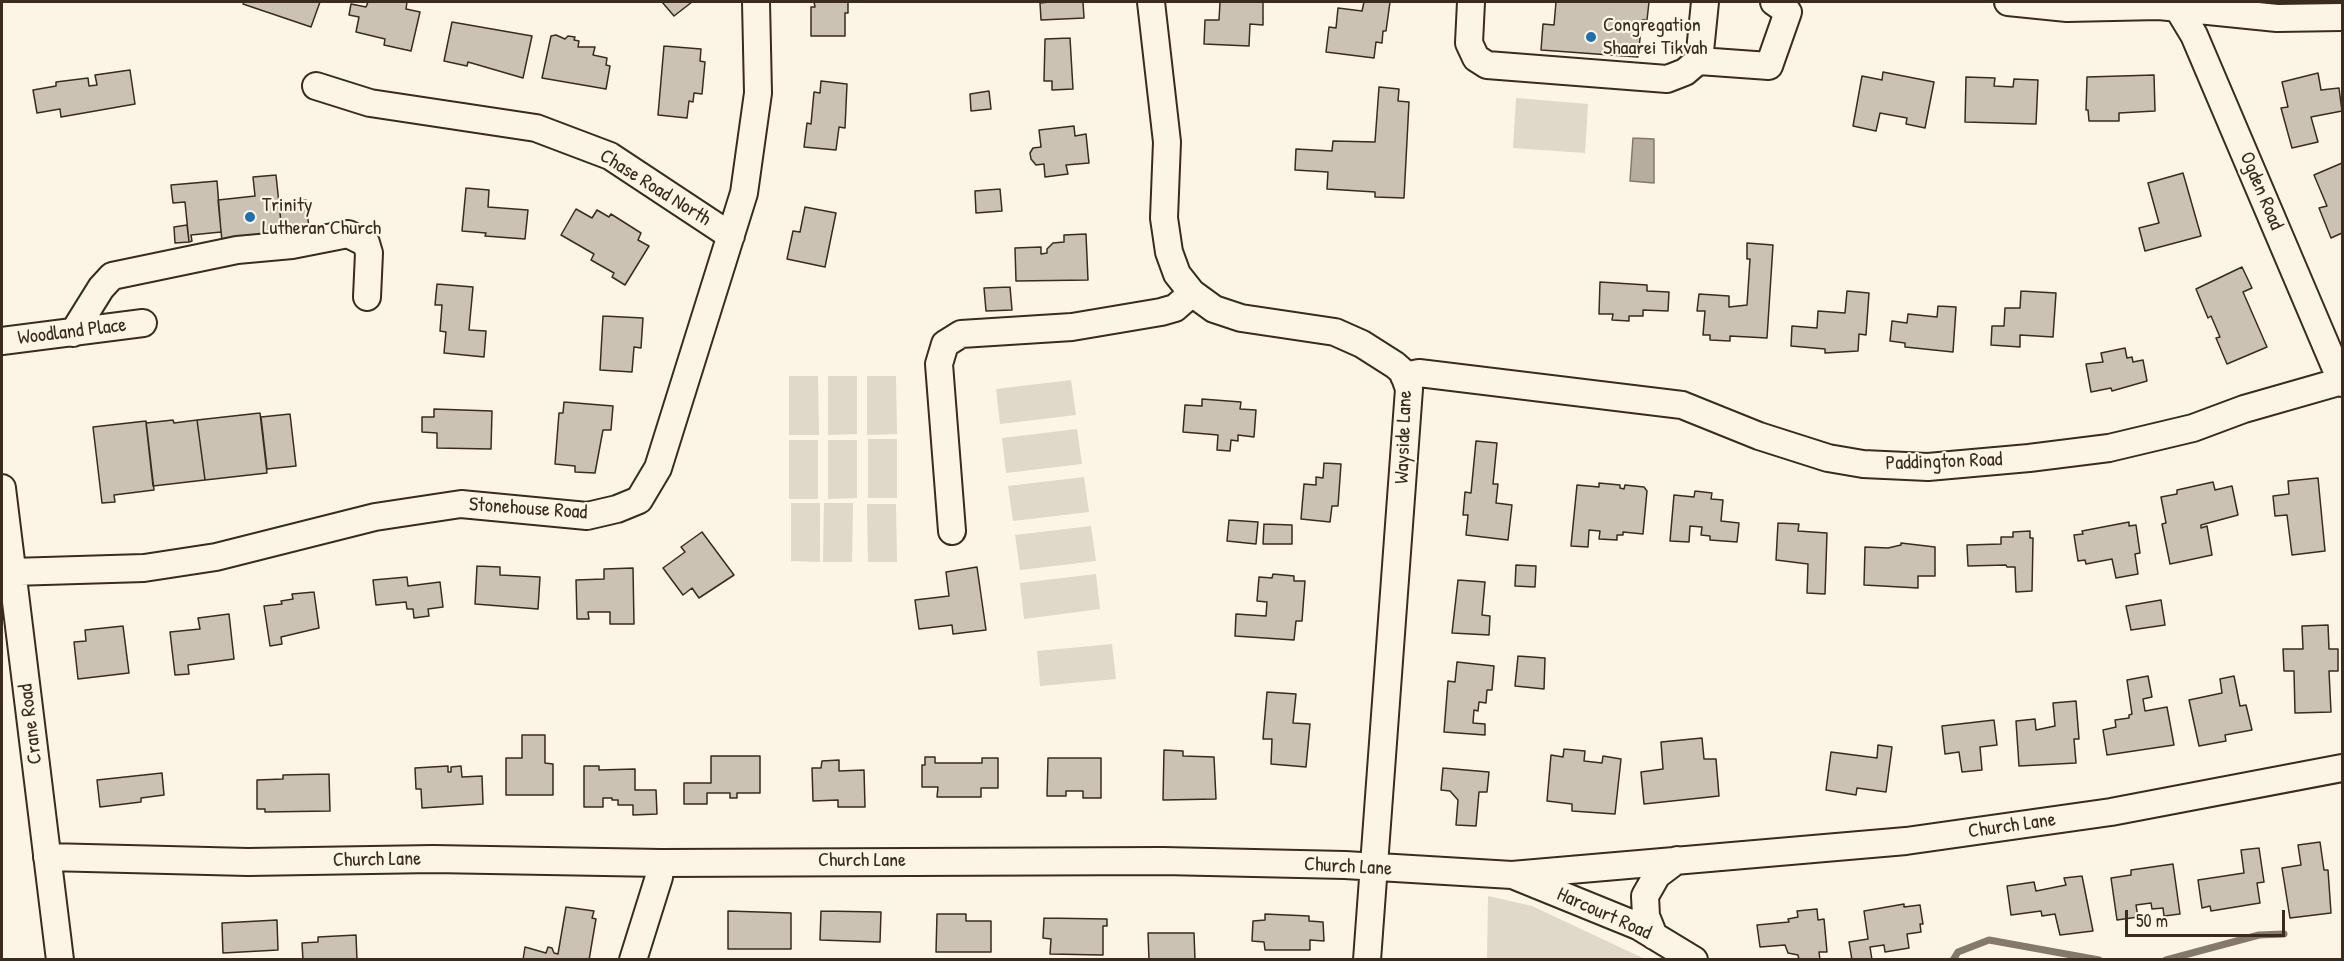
<!DOCTYPE html>
<style>
body{margin:0}
#map{position:relative;width:2344px;height:961px;overflow:hidden;background:#fcf5e5;font-family:"Patrick Hand",sans-serif}
canvas{display:block}
.frame{position:absolute;inset:0;border:3px solid #3b2a1e;pointer-events:none}
.scale{position:absolute;left:2125px;top:910px;width:160px;height:27px;box-sizing:border-box;border:3px solid #3b2a1e;border-top:0;padding-left:8px;font-size:18px;line-height:21px;white-space:nowrap;color:#3b2a1e;-webkit-text-stroke:4px #fcf5e5;paint-order:stroke}
</style>
<div id="map">
<canvas width="2344" height="961"></canvas>
<div class="frame"></div>
<div class="scale">50 m</div>
</div>
<script>
const context = document.querySelector('canvas').getContext('2d');
context.lineJoin = 'round';
function paint(path, color) {
  context.fillStyle = color;
  context.fill(path, 'evenodd');
}
function toPath(rows) {
  const path = new Path2D();
  for (const r of rows) {
    path.moveTo(r[0], r[1]);
    for (let i = 2; i < r.length; i += 2) path.lineTo(r[i], r[i + 1]);
  }
  return path;
}
function strokePath(path, color, width, dash) {
  context.strokeStyle = color;
  context.lineWidth = width;
  context.lineCap = dash ? 'butt' : 'round';
  context.setLineDash(dash || []);
  context.stroke(path);
}
function label(font, color, halo, rows, align = 'center') {
  context.font = font + ' "Patrick Hand",sans-serif';
  context.lineWidth = 4.5;
  context.setLineDash([]);
  context.textBaseline = 'middle';
  context.strokeStyle = halo;
  context.fillStyle = color;
  for (const [text, x, y, turn = 0] of rows) {
    context.save();
    context.translate(x, y);
    context.rotate((+turn || 0) * Math.PI / 180);
    context.textAlign = isNaN(turn) ? turn : align;
    if (halo) context.strokeText(text, 0, 0);
    context.fillText(text, 0, 0);
    context.restore();
  }
}
const green = toPath([
 [1516,98,1588,104,1585,153,1513,148],
 [789,376,818,376,819,435,789,435],
 [828,376,857,376,857,434,828,435],
 [867,376,896,376,897,434,867,435],
 [1071,380,1076,415,1000,424,996,389],
 [1077,429,1082,464,1006,473,1002,438],
 [868,439,897,439,897,498,868,498],
 [789,440,818,440,818,499,789,499],
 [828,440,857,440,857,498,828,499],
 [1084,477,1089,512,1013,521,1008,486],
 [791,503,820,503,820,562,791,561],
 [824,503,853,503,852,562,823,562],
 [867,504,896,504,897,562,868,562],
 [1091,526,1096,561,1020,570,1015,535],
 [1096,574,1100,609,1024,619,1020,583],
 [1112,644,1116,679,1040,686,1037,651],
 [1488,896,1532,906,1645,959,1487,959]
]);
const water = toPath([
 [1633,138,1654,139,1654,183,1630,181,1633,138]
]);
const stream = toPath([
 [1953,960,1958,952,1989,940,2099,960],
 [2166,960,2259,935,2284,934]
]);
const building = toPath([
 [244,2,320,2,311,27,243,4,244,2],
 [368,2,407,2,406,9,420,12,411,51,384,45,385,39,356,32,359,17,349,15,351,4,366,7,368,2],
 [662,2,692,2,674,16,662,2],
 [814,2,848,2,848,13,845,13,845,36,811,36,811,7,815,7,814,2],
 [1049,2,1083,2,1084,18,1041,20,1040,3,1049,2],
 [1220,2,1263,2,1263,25,1250,24,1249,46,1204,44,1205,20,1219,20,1220,2],
 [1364,2,1390,2,1386,31,1383,31,1382,43,1376,42,1374,58,1326,52,1329,27,1336,28,1338,8,1362,11,1364,2],
 [1556,2,1649,2,1647,20,1642,20,1638,57,1541,50,1543,24,1554,25,1556,2],
 [452,22,532,36,523,78,468,62,467,66,444,61,452,22],
 [556,35,565,39,568,36,575,37,574,40,579,41,578,47,595,47,593,55,607,58,606,65,610,66,606,89,542,78,551,36,556,35],
 [1070,38,1073,89,1052,90,1052,81,1044,81,1045,39,1070,38],
 [664,46,701,49,700,61,705,62,702,94,694,93,693,102,689,101,687,118,658,115,664,46],
 [130,70,135,104,61,117,60,109,37,113,33,90,56,86,56,82,88,78,89,86,97,85,95,75,130,70],
 [1883,72,1934,82,1925,128,1906,124,1907,118,1880,113,1876,131,1853,126,1862,76,1882,80,1883,72],
 [2318,73,2321,90,2339,88,2342,111,2311,117,2318,142,2292,148,2281,108,2288,107,2282,82,2318,73],
 [2154,75,2155,111,2119,113,2119,121,2089,121,2088,110,2086,110,2087,77,2154,75],
 [1966,77,1995,78,1994,86,2013,87,2014,79,2038,80,2036,124,1965,122,1966,77],
 [821,81,847,84,845,128,839,127,836,150,804,147,807,123,811,124,814,92,820,93,821,81],
 [1379,87,1399,89,1398,101,1409,102,1404,198,1375,197,1375,192,1327,189,1328,172,1295,170,1296,149,1332,151,1333,141,1375,142,1379,87],
 [989,91,991,109,971,111,970,94,989,91],
 [1074,126,1075,136,1086,134,1089,163,1066,165,1068,174,1045,177,1044,164,1036,165,1031,159,1030,153,1033,148,1041,147,1039,130,1074,126],
 [2342,163,2342,233,2331,238,2319,208,2327,206,2314,175,2342,163],
 [2183,173,2201,236,2145,251,2139,228,2159,223,2148,183,2183,173],
 [276,175,282,232,278,233,278,240,222,241,218,200,255,196,253,177,276,175],
 [217,181,221,232,191,235,192,241,189,242,185,202,173,203,171,185,217,181],
 [466,188,489,190,488,207,528,210,525,239,485,236,486,233,462,231,466,188],
 [1000,189,1002,211,976,213,975,191,1000,189],
 [306,200,309,229,282,232,279,202,306,200],
 [805,207,836,213,825,267,787,259,793,231,800,232,805,207],
 [576,209,592,218,597,210,609,217,611,214,641,233,638,240,649,246,625,285,612,277,614,273,591,260,594,254,561,235,576,209],
 [187,225,189,242,175,243,174,227,187,225],
 [1086,234,1088,280,1016,281,1015,248,1041,247,1041,254,1047,253,1047,249,1053,243,1064,242,1064,235,1086,234],
 [1747,243,1773,245,1767,338,1730,336,1730,341,1710,340,1710,335,1703,335,1705,311,1697,311,1699,294,1729,296,1729,307,1747,305,1750,259,1747,259,1747,243],
 [2242,267,2252,288,2243,292,2267,347,2227,364,2216,338,2220,337,2211,316,2208,318,2196,289,2242,267],
 [1600,282,1647,285,1647,291,1669,292,1668,311,1643,310,1643,316,1629,316,1629,321,1612,320,1613,314,1599,314,1600,282],
 [437,284,473,287,469,330,486,331,484,357,444,353,446,332,440,331,442,305,435,305,437,284],
 [1010,287,1012,310,986,311,984,288,1010,287],
 [1847,291,1869,293,1866,335,1859,334,1858,351,1825,353,1825,349,1791,346,1792,326,1817,328,1818,311,1845,313,1847,291],
 [2021,291,2056,293,2053,337,2020,335,2020,347,1991,345,1992,326,2004,326,2005,308,2020,308,2021,291],
 [1938,306,1956,307,1953,352,1905,347,1905,343,1890,341,1892,321,1907,323,1908,314,1937,317,1938,306],
 [603,316,643,318,641,348,634,347,632,372,600,370,603,316],
 [2125,348,2127,358,2132,357,2133,362,2143,360,2147,381,2112,391,2111,388,2091,392,2086,364,2103,362,2101,353,2125,348],
 [1202,399,1241,402,1240,409,1256,410,1254,437,1238,435,1238,441,1231,440,1230,451,1217,450,1218,435,1183,432,1185,405,1202,406,1202,399],
 [564,402,613,406,611,430,603,430,595,473,575,472,575,466,555,464,559,413,563,413,564,402],
 [434,409,492,411,491,449,437,448,437,433,422,432,422,417,434,417,434,409],
 [260,413,267,473,205,480,197,420,260,413],
 [290,414,296,466,267,469,261,417,290,414],
 [173,420,174,423,197,420,205,480,153,486,146,423,173,420],
 [146,421,154,490,114,495,115,502,102,503,93,427,146,421],
 [1476,441,1497,443,1493,484,1498,484,1496,503,1512,505,1508,540,1466,535,1468,515,1463,515,1465,492,1471,493,1476,441],
 [1324,463,1341,464,1338,506,1332,506,1330,522,1301,519,1304,484,1316,485,1316,477,1323,478,1324,463],
 [2318,478,2325,551,2292,555,2287,515,2275,516,2273,496,2289,494,2288,481,2318,478],
 [2213,482,2215,490,2232,486,2238,515,2201,525,2201,528,2207,526,2212,555,2170,564,2162,524,2166,523,2161,497,2177,494,2177,490,2213,482],
 [1599,483,1620,485,1620,488,1624,489,1625,485,1644,487,1647,491,1643,534,1623,532,1623,535,1617,535,1617,540,1599,539,1600,531,1589,530,1588,547,1571,546,1577,485,1599,487,1599,483],
 [1695,491,1712,493,1711,499,1723,500,1721,521,1739,523,1737,542,1710,540,1710,536,1701,535,1702,527,1690,526,1689,542,1670,541,1674,495,1694,497,1695,491],
 [1229,520,1258,522,1256,544,1227,541,1229,520],
 [2129,522,2129,526,2136,525,2140,553,2135,554,2138,574,2116,578,2112,559,2086,564,2085,560,2078,561,2074,535,2083,534,2082,531,2129,522],
 [1778,523,1799,524,1798,531,1827,533,1825,594,1807,593,1808,564,1776,560,1778,523],
 [1264,524,1292,525,1292,544,1263,544,1264,524],
 [2030,531,2030,538,2033,538,2032,591,2016,592,2015,567,2007,567,2006,565,1968,566,1967,545,2001,544,2001,537,2013,537,2013,532,2030,531],
 [702,532,734,575,699,598,692,588,683,595,663,568,685,552,681,547,702,532],
 [1901,543,1935,547,1935,576,1918,576,1918,588,1864,585,1865,547,1888,548,1901,545,1901,543],
 [1516,565,1536,566,1535,587,1515,586,1516,565],
 [477,566,500,567,500,575,540,577,538,609,475,604,477,566],
 [977,567,986,630,953,634,952,625,919,629,915,600,949,596,946,572,977,567],
 [633,568,634,624,610,624,610,612,588,612,589,619,577,619,576,580,604,579,604,569,633,568],
 [1273,574,1294,576,1294,581,1305,581,1302,621,1296,621,1294,640,1235,636,1236,614,1266,616,1267,602,1257,601,1259,577,1272,578,1273,574],
 [407,577,408,586,440,582,443,607,428,609,429,616,414,618,413,609,407,609,406,602,376,605,373,580,407,577],
 [1458,580,1485,582,1482,615,1490,616,1489,635,1452,633,1458,580],
 [314,592,319,628,281,637,282,644,270,646,264,606,282,604,281,601,293,599,292,594,314,592],
 [2161,600,2165,625,2131,630,2126,606,2161,600],
 [229,614,234,659,188,665,189,674,175,675,170,632,200,629,198,618,229,614],
 [2328,625,2329,649,2338,649,2338,671,2329,671,2331,712,2295,713,2294,671,2284,671,2283,649,2303,649,2302,626,2328,625],
 [123,626,129,673,78,679,74,642,86,641,85,630,123,626],
 [1518,656,1545,658,1544,689,1515,686,1518,656],
 [1457,662,1494,666,1492,690,1487,690,1486,703,1479,702,1478,711,1474,710,1473,723,1485,724,1485,735,1444,732,1448,681,1455,682,1457,662],
 [2148,676,2152,697,2143,699,2145,711,2167,707,2174,745,2107,755,2103,730,2116,727,2115,720,2129,718,2129,715,2132,714,2127,680,2148,676],
 [2234,676,2240,706,2246,705,2252,730,2225,735,2226,741,2199,746,2189,700,2222,693,2220,679,2234,676],
 [1267,692,1296,694,1293,723,1310,724,1306,767,1271,764,1272,739,1263,739,1267,692],
 [2076,701,2079,739,2074,739,2076,763,2019,766,2016,721,2035,719,2036,730,2055,726,2053,703,2076,701],
 [1994,720,1997,745,1980,747,1982,770,1962,772,1959,752,1945,754,1942,726,1994,720],
 [522,735,545,735,545,763,553,764,553,795,506,795,506,758,522,758,522,735],
 [1702,738,1704,759,1716,759,1719,796,1644,804,1641,772,1663,769,1661,742,1702,738],
 [1878,745,1892,747,1886,792,1857,788,1856,795,1826,790,1831,752,1877,758,1878,745],
 [1564,749,1585,751,1584,761,1602,763,1603,756,1621,759,1615,814,1572,811,1572,804,1547,801,1551,755,1563,757,1564,749],
 [1164,750,1183,751,1183,756,1214,757,1216,799,1163,800,1164,750],
 [711,756,760,756,760,793,737,793,737,798,730,798,730,793,707,793,707,804,684,804,684,783,711,783,711,756],
 [925,757,935,757,935,763,982,763,982,758,998,758,998,788,981,788,981,797,937,797,938,787,922,787,922,765,925,765,925,757],
 [1048,758,1101,758,1101,798,1083,798,1083,791,1066,791,1066,796,1047,796,1048,758],
 [839,760,839,771,864,770,865,807,838,807,838,800,813,801,812,768,821,768,822,761,839,760],
 [448,766,448,772,451,772,451,767,461,766,462,777,482,776,483,804,422,808,421,789,416,789,415,768,448,766],
 [584,766,599,766,599,770,635,769,635,790,656,790,657,814,633,815,633,805,618,805,618,800,612,800,612,798,603,798,603,807,584,807,584,766],
 [1443,768,1489,772,1487,792,1479,792,1476,826,1456,825,1458,800,1450,791,1441,790,1443,768],
 [162,773,164,795,141,798,141,802,100,807,97,780,162,773],
 [329,774,330,811,265,812,265,809,257,809,257,780,283,779,283,775,329,774],
 [2320,842,2324,870,2328,870,2331,913,2290,918,2282,868,2301,865,2298,845,2320,842],
 [2259,848,2264,882,2257,883,2260,903,2211,911,2210,906,2202,908,2198,880,2244,873,2241,850,2259,848],
 [2173,864,2180,914,2164,916,2163,908,2152,909,2151,903,2136,905,2138,917,2117,920,2111,878,2131,875,2131,870,2173,864],
 [2082,876,2093,931,2060,935,2055,914,2042,916,2041,911,2011,915,2007,886,2034,882,2036,891,2066,885,2064,878,2082,876],
 [1904,904,1904,907,1920,905,1923,924,1920,924,1921,932,1907,934,1909,948,1885,952,1884,945,1870,947,1872,960,1852,960,1849,942,1868,939,1864,911,1904,904],
 [566,907,594,911,592,918,596,919,589,960,523,960,525,947,546,953,548,947,552,948,554,953,558,954,566,907],
 [1817,909,1818,920,1824,919,1827,952,1819,952,1820,960,1799,960,1798,955,1788,953,1785,945,1760,947,1757,925,1789,922,1788,919,1798,917,1797,911,1817,909],
 [728,911,791,913,791,949,728,949,728,911],
 [821,911,881,912,880,942,820,940,821,911],
 [937,914,966,914,966,921,991,921,991,952,936,952,937,914],
 [1265,914,1309,916,1309,921,1323,922,1324,941,1310,940,1310,950,1265,950,1264,942,1252,941,1253,921,1265,920,1265,914],
 [1044,918,1107,919,1107,926,1103,926,1103,955,1050,954,1051,939,1043,938,1044,918],
 [277,920,278,950,223,953,222,923,277,920],
 [1148,933,1194,933,1195,960,1149,960,1148,933],
 [356,935,357,960,303,960,302,943,318,942,318,937,356,935]
]);
const minor = toPath([
 [1151,2,1167,142,1164,218,1169,252,1177,274,1192,293,1214,309,1241,318,1335,332,1362,344,1395,365,1403,372,1409,389,1367,960],
 [1471,2,1469,43,1476,58,1487,65,1667,79,1685,72,1699,60],
 [1705,2,1699,61,1769,66,1788,12,1774,2],
 [2008,2,2067,8,2159,6,2277,18,2342,17],
 [2174,2,2194,35,2342,383],
 [316,86,370,103,536,128,610,156,731,236],
 [73,333,101,288,112,276,237,250,292,245,348,234,366,243,369,253,367,297],
 [2,341,143,323],
 [1404,376,1419,373,1682,405,1759,436,1828,458,1863,464,1928,467,2029,458,2109,448,2193,428,2244,409,2342,381],
 [2,488,60,960],
 [952,531,939,364,945,344,961,334,1072,327,1161,312,1175,308,1192,293],
 [12,572,144,568,216,557,375,517,461,504,587,516,617,509,639,500,658,468,744,193,758,93,756,2],
 [47,857,248,862,433,859,661,863,1163,861,1345,865,1512,875,1906,841,2111,812,2342,768],
 [1515,876,1638,926,1694,960],
 [1654,936,1646,916,1645,896,1657,875,1677,860],
 [633,960,659,877,661,863]
]);
const markers = [
 [1591,37,6,"#1f6fb2"],
 [250,217,6,"#1f6fb2"]
];
const poiNames = [
 ["Congregation",1603,26],
 ["Shaarei Tikvah",1603,49],
 ["Trinity",262,206],
 ["Lutheran Church",262,229]
];
const streetNames = [
 ["Chase Road North",655,188,32],
 ["Ogden Road",2261,191,67],
 ["Woodland Place",72,332,-7],
 ["Wayside Lane",1404,437,-88],
 ["Paddington Road",1944,462,-2],
 ["Stonehouse Road",528,509,4],
 ["Crane Road",31,724,-97],
 ["Church Lane",2012,826,-8],
 ["Church Lane",377,860,-1],
 ["Church Lane",862,861],
 ["Church Lane",1348,867,3],
 ["Harcourt Road",1604,914,24]
];
paint(green, '#e0d8c8');
paint(water, '#b7ad9e');
strokePath(water, '#85796b', 1.5);
strokePath(stream, '#85796b', 7);
paint(building, '#ccc2b3');
strokePath(building, '#3b2a1e', 1.5);
strokePath(minor, '#3b2a1e', 30);
strokePath(minor, '#fcf5e5', 26);
for (const [x, y, r, color] of markers) {
  const dot = new Path2D();
  dot.arc(x, y, r, 0, 2 * Math.PI);
  context.fillStyle = color;
  context.fill(dot);
  strokePath(dot, '#fcf5e5', 2);
}
label('20px', '#3b2a1e', '#fcf5e5', poiNames, 'left');
label('20px', '#3b2a1e', '#fcf5e5', streetNames);
</script>
